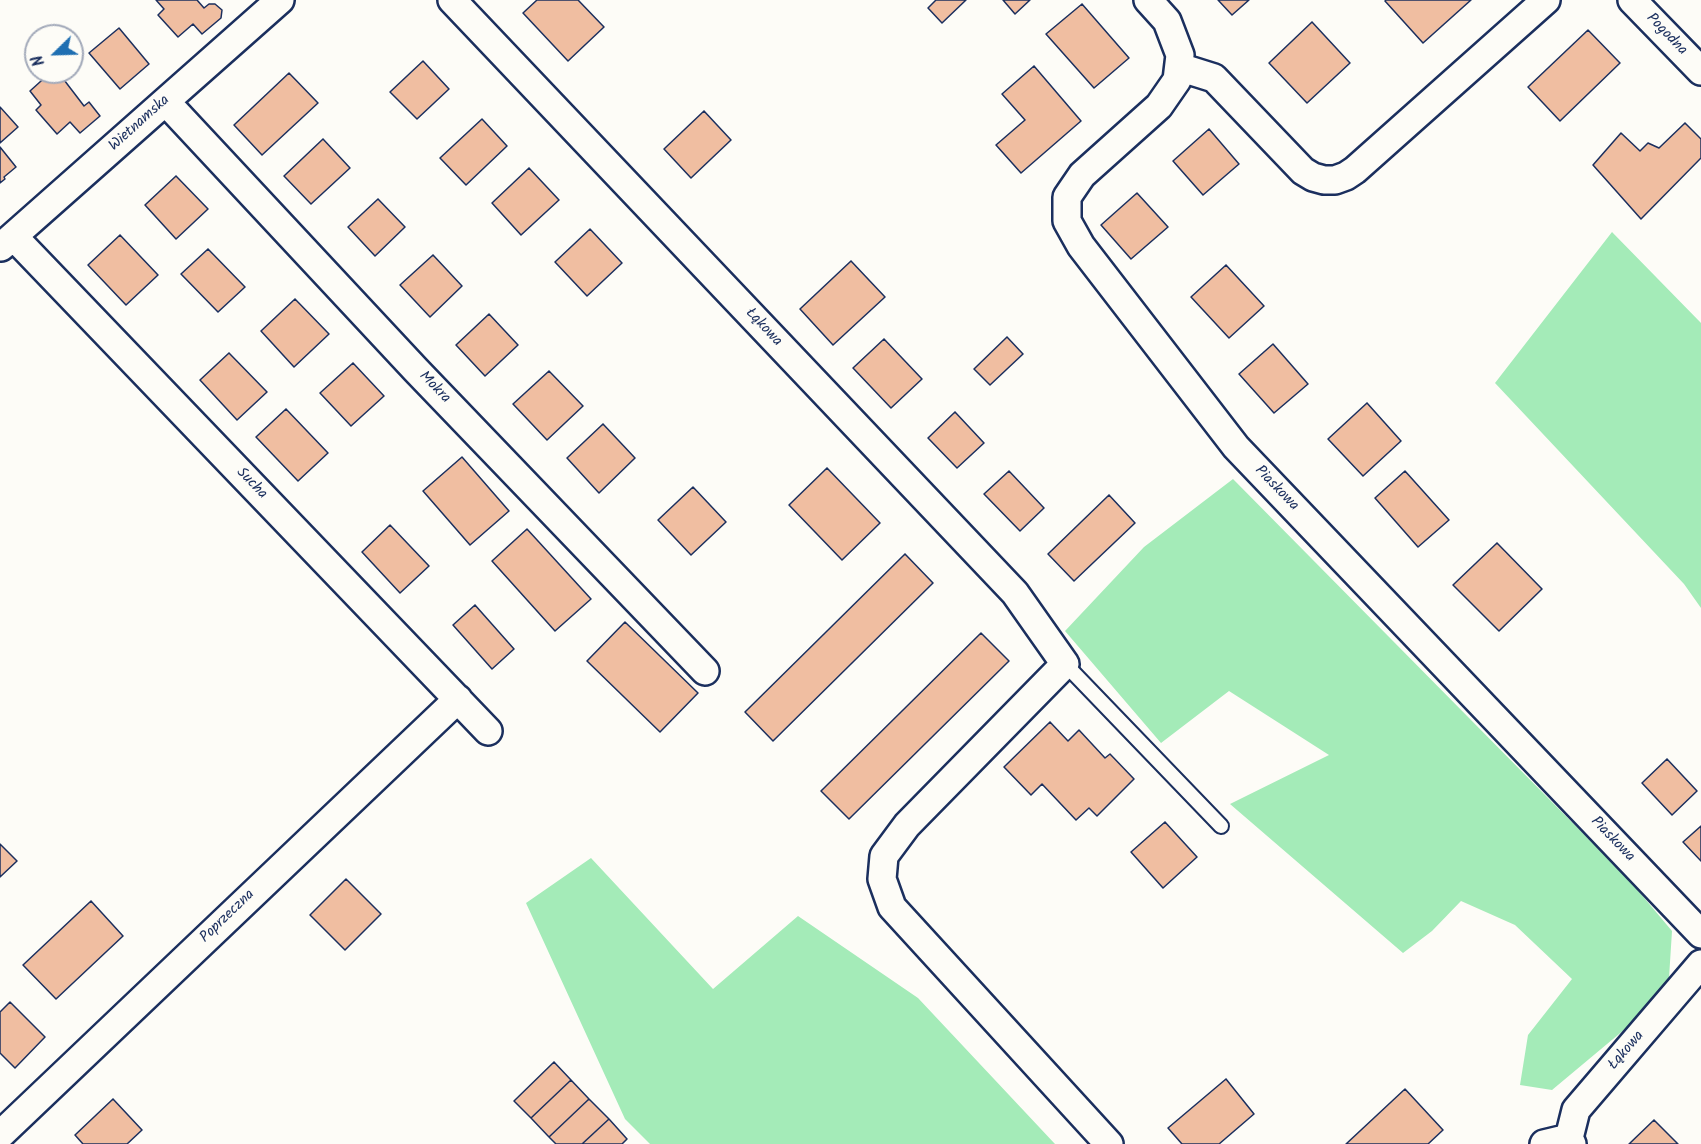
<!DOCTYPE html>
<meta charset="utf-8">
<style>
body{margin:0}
#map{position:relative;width:1701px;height:1144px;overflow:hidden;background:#fdfcf7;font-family:Kalam,sans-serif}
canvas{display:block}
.north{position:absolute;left:24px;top:24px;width:60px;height:60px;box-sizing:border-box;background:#fdfcf7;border:2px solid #a3aaba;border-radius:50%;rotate:247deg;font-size:16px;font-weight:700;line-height:24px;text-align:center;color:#1b2f5e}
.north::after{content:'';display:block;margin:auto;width:21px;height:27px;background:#1f6fb2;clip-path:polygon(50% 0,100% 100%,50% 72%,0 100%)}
</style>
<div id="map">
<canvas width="1701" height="1144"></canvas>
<div class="north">N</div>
</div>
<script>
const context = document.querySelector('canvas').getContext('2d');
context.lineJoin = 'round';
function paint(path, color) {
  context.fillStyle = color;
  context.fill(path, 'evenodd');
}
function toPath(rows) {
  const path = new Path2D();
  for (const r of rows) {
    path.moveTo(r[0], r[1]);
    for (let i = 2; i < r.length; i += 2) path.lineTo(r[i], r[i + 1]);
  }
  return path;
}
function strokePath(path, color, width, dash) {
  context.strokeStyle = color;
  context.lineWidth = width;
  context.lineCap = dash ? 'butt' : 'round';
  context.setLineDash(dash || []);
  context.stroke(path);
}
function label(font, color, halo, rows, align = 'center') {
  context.font = font + ' Kalam,sans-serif';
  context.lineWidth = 4.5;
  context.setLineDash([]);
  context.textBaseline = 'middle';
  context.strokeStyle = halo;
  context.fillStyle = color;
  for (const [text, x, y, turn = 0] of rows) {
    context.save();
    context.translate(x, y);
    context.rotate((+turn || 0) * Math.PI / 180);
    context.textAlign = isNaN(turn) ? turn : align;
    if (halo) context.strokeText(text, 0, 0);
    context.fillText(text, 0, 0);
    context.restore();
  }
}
const green = toPath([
 [1612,232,1701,323,1701,608,1684,584,1495,383],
 [1233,479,1630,881,1672,931,1669,978,1631,1024,1552,1090,1520,1085,1528,1035,1572,979,1515,925,1461,901,1432,931,1403,953,1230,804,1329,755,1229,691,1161,743,1065,631,1144,547],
 [591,858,713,989,798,916,918,998,1055,1144,650,1144,625,1119,526,903]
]);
const building = toPath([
 [156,0,197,0,204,8,209,4,215,4,222,10,221,18,202,34,193,24,178,37,158,15,164,9,156,0],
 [537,0,578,0,604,27,568,61,523,13,537,0],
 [936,0,966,0,942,23,928,8,936,0],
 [1003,0,1030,0,1015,14,1003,0],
 [1218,0,1249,0,1232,15,1218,0],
 [1386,0,1471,0,1423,43,1385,1,1386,0],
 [1082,4,1129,58,1094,88,1046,34,1082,4],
 [1312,22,1350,63,1307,103,1269,63,1312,22],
 [119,28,149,64,120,89,89,53,119,28],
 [1588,30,1620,63,1560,121,1528,87,1588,30],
 [423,61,449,89,417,119,390,92,423,61],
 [1034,66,1081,121,1021,173,996,145,1025,120,1002,94,1034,66],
 [51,72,58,72,84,106,89,102,100,116,80,133,70,122,57,134,36,110,41,105,30,91,51,72],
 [289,73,318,103,262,155,234,125,289,73],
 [0,107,18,127,0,143,0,107],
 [704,111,731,140,691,178,664,149,704,111],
 [482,119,507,146,466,185,440,158,482,119],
 [1685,123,1701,139,1701,158,1641,219,1593,165,1621,133,1640,151,1648,143,1659,148,1685,123],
 [1209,129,1239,164,1203,195,1173,161,1209,129],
 [323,139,350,168,311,204,284,176,323,139],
 [0,147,16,167,4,177,5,179,0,183,0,147],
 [529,168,559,200,521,235,492,203,529,168],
 [176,176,208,209,176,239,145,205,176,176],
 [1137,193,1168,227,1131,259,1101,225,1137,193],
 [378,199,405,227,375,256,348,227,378,199],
 [590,229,622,263,587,296,555,262,590,229],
 [120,235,158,275,126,305,88,265,120,235],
 [208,249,245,287,218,312,181,274,208,249],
 [433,255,462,286,430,317,400,285,433,255],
 [851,261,885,297,833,345,800,309,851,261],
 [1226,265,1264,306,1229,338,1191,297,1226,265],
 [295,299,329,334,294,367,261,331,295,299],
 [489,314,518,345,485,376,456,345,489,314],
 [1007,337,1023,354,990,385,974,369,1007,337],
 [884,339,922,379,891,408,853,368,884,339],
 [1273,344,1308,384,1274,413,1239,374,1273,344],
 [229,353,267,392,237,420,200,380,229,353],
 [353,363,384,396,351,426,320,393,353,363],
 [549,371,583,406,547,440,513,404,549,371],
 [1367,403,1401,441,1363,476,1328,439,1367,403],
 [286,409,328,453,298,481,256,437,286,409],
 [955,412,984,443,957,468,928,438,955,412],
 [603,424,635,458,599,493,567,458,603,424],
 [462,457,509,511,470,545,423,491,462,457],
 [827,468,880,523,842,560,789,505,827,468],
 [1009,471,1044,508,1020,531,984,494,1009,471],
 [1405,471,1449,520,1418,547,1375,498,1405,471],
 [693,487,726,522,691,555,658,520,693,487],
 [1109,495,1135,523,1074,581,1048,554,1109,495],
 [390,525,429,566,400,593,362,552,390,525],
 [527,529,591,599,555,631,492,561,527,529],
 [1497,543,1542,589,1499,631,1453,585,1497,543],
 [905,554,933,583,773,741,745,712,905,554],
 [475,605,514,649,492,669,453,625,475,605],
 [625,622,698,693,660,732,587,661,625,622],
 [981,633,1009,661,849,819,821,791,981,633],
 [1050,722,1068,741,1079,730,1105,758,1110,754,1134,779,1097,816,1089,808,1076,820,1042,784,1031,795,1004,767,1050,722],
 [1667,759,1697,791,1672,815,1642,783,1667,759],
 [1165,822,1197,857,1163,888,1131,852,1165,822],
 [1701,826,1701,861,1683,842,1701,826],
 [0,844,17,861,0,877,0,844],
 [346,879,381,914,345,950,310,915,346,879],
 [91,901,123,936,56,999,23,965,91,901],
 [10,1002,45,1037,15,1068,0,1053,0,1012,10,1002],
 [554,1062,571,1080,531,1118,514,1101,554,1062],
 [1226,1079,1254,1114,1219,1144,1182,1144,1168,1128,1226,1079],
 [571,1080,589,1099,549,1137,531,1118,571,1080],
 [1405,1089,1443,1130,1428,1144,1346,1144,1405,1089],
 [113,1099,142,1130,127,1144,83,1144,75,1135,113,1099],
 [589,1099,609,1119,582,1144,556,1144,549,1137,589,1099],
 [609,1119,627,1139,622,1144,582,1144,609,1119],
 [1654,1120,1678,1144,1629,1144,1654,1120]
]);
const lane = toPath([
 [1065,664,1221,826]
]);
const street = toPath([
 [452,0,1015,593,1065,664,907,825,884,856,882,879,892,907,1109,1144],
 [1148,0,1167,21,1180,55,1177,80,1159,106,1082,175,1067,197,1067,221,1081,246,1236,447,1701,934],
 [1632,0,1701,71],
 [1179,67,1214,78,1303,171,1313,177,1324,180,1335,180,1346,176,1355,170,1546,0],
 [166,102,416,370,705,671],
 [14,237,488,731],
 [1,247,280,0],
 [0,1135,458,699],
 [1544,1144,1569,1138],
 [1572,1144,1569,1138,1576,1110,1701,964]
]);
const streetNames = [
 ["Pogodna",1666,35,46],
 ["Wietnamska",140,124,-42],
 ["Łąkowa",763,328,47],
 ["Mokra",434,388,46],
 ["Sucha",251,484,46],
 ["Piaskowa",1276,489,46],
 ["Piaskowa",1612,840,46],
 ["Poprzeczna",228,917,-44],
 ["Łąkowa",1627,1051,-49]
];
paint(green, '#a4ebb8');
paint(building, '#f0bea1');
strokePath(building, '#1b2f5e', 1.5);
strokePath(lane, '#1b2f5e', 18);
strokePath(street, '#1b2f5e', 32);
strokePath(lane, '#fdfcf7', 14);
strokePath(street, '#fdfcf7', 27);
label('15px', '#1b2f5e', '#fdfcf7', streetNames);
</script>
